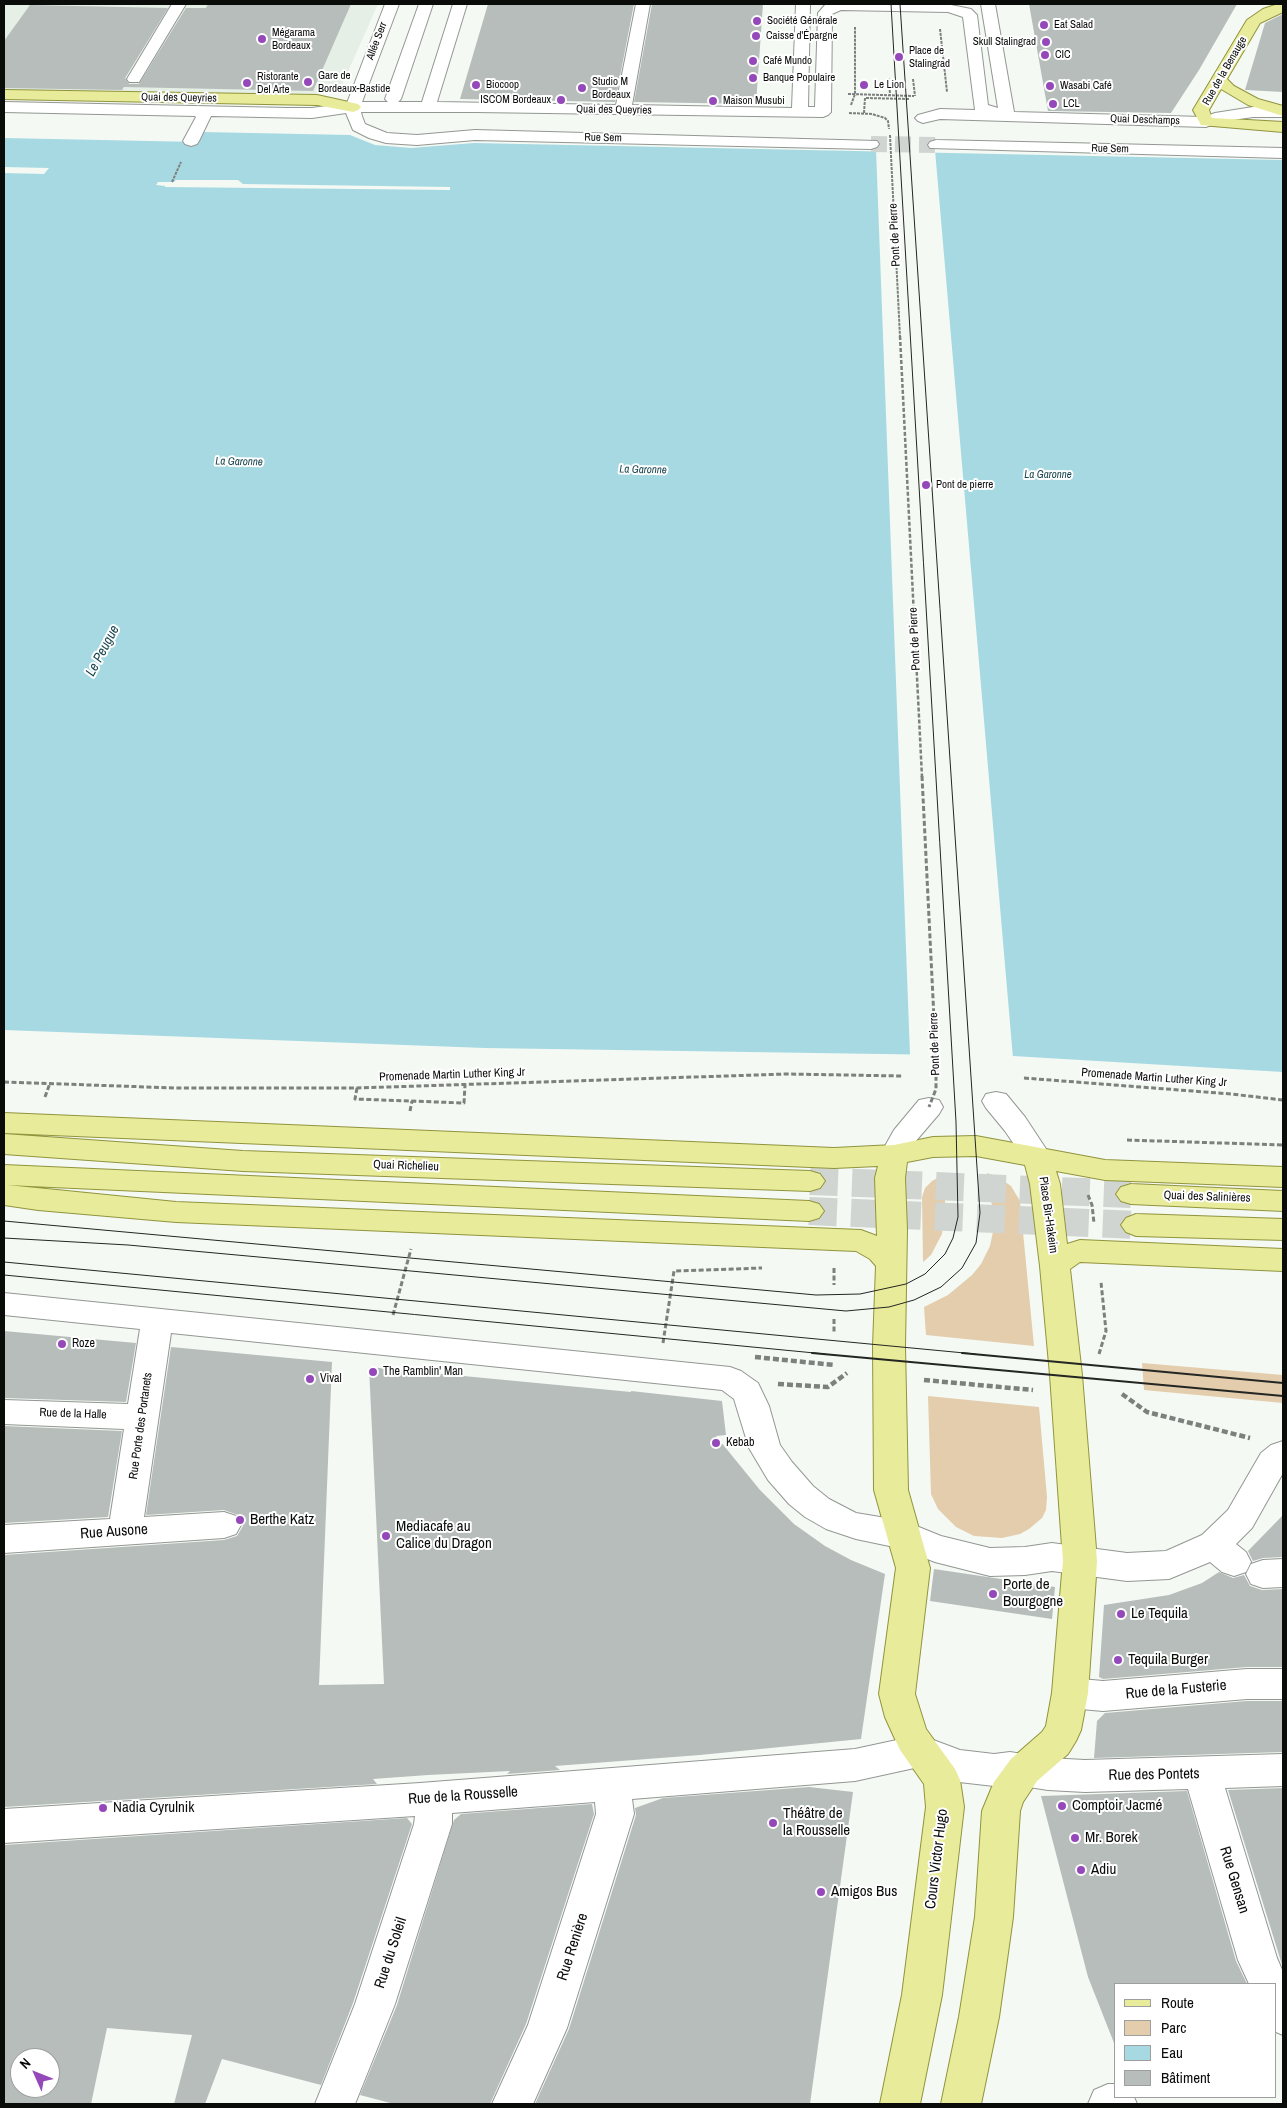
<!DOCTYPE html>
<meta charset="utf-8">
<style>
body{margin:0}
#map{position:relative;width:1287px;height:2108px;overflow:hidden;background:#f4f9f4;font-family:"Archivo Narrow",sans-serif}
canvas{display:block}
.frame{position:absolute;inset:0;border:5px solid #0a0c0a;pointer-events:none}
.legend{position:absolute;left:1114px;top:1983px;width:162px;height:115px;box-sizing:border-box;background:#fff;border:1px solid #9d9e9d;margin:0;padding:6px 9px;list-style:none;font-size:15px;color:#0a0c0a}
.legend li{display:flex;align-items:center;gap:10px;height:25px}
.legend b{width:25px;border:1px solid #9d9e9d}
.north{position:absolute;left:10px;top:2048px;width:50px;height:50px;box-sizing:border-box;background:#fff;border:1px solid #9d9e9d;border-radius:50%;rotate:314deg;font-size:14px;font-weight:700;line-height:20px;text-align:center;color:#0a0c0a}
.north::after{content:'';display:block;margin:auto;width:18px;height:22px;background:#9548ba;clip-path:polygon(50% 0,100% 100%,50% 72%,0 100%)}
</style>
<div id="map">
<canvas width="1287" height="2108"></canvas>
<div class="frame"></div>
<ul class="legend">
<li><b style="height:6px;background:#e8eb9a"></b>Route</li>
<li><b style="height:14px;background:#e3cdac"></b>Parc</li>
<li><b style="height:14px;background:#a7d9e3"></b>Eau</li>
<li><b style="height:14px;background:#b7bdbb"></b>Bâtiment</li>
</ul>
<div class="north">N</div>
</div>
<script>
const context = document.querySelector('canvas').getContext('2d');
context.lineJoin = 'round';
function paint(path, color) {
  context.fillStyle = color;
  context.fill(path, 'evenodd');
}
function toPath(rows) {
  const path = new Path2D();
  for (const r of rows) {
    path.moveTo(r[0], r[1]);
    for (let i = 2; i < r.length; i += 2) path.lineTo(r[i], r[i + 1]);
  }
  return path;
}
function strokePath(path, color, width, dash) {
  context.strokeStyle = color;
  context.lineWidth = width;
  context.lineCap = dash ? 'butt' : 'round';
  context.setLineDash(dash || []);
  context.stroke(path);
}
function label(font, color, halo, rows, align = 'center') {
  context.font = font + ' "Archivo Narrow",sans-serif';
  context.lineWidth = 4;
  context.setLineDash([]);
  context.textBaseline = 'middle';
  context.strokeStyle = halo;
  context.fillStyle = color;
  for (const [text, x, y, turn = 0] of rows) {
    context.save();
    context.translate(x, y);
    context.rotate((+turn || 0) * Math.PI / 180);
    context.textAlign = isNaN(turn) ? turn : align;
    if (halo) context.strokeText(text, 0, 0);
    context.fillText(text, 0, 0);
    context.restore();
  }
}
const built = toPath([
 [4,4,378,4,338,94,4,92]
]);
const green = toPath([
 [987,1173,998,1177,1011,1186,1020,1201,1034,1346,926,1335,924,1307,948,1295,972,1275,981,1264,990,1246,994,1227,993,1213],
 [945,1174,945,1202,942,1234,931,1255,923,1262,922,1197,925,1188,932,1181],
 [1142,1363,1283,1375,1283,1403,1144,1390],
 [928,1396,1039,1407,1047,1497,1046,1510,1042,1518,1029,1529,1020,1534,1002,1538,974,1536,956,1527,938,1509,931,1494]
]);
const water = toPath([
 [203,132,350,135,375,145,411,148,474,143,1283,160,1283,1072,1013,1056,485,1048,4,1030,4,138,198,142]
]);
const pier = toPath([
 [876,149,935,150,1013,1058,910,1055],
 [4,167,49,168,44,174,4,173],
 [176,180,238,180,243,184,450,187,450,190,165,187,165,186,156,185,158,182,174,182]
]);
const building = toPath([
 [208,4,351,4,313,91,124,87,122,90,4,88,4,41,30,5,168,8,125,78,129,84,139,84,186,8,206,8],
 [488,4,634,4,615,102,460,99],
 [652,4,763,4,756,104,634,102],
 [1029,4,1237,4,1199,70,1171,113,1048,111],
 [1283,14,1283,92,1246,90,1245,90,1265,23],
 [4,1331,136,1343,126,1402,4,1398],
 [171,1347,332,1362,319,1685,384,1684,369,1367,631,1392,631,1391,722,1401,726,1435,716,1436,760,1490,794,1524,825,1546,851,1560,885,1574,861,1739,700,1755,555,1766,560,1770,507,1774,510,1771,428,1775,373,1779,377,1784,4,1807,4,1555,224,1540,237,1536,243,1526,238,1515,224,1510,146,1515],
 [4,1426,122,1431,108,1517,4,1523],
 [1283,1515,1283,1557,1263,1558,1253,1561,1248,1551],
 [934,1569,1055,1587,1052,1619,930,1601],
 [1219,1572,1233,1578,1244,1575,1250,1586,1262,1590,1283,1589,1283,1667,1247,1667,1103,1679,1099,1677,1104,1605,1169,1595,1202,1583],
 [1247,1701,1283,1701,1283,1752,1094,1758,1097,1721,1105,1713],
 [809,1787,853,1792,810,2104,535,2104,569,2029,636,1815,635,1808,663,1798],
 [1283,1788,1283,1968,1228,1790],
 [1187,1791,1236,1961,1247,1984,1116,1984,1116,2043,1114,2043,1088,1977,1041,1796],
 [592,1804,594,1814,526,2024,490,2104,394,2104,360,2095,397,2005,454,1820,461,1814],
 [407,1818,412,1824,353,2003,321,2085,222,2059,205,2104,174,2104,192,2035,107,2028,91,2104,4,2104,4,1845],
 [20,2058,50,2058,50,2088,20,2088]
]);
const minorTunnel = toPath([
 [871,144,936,145]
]);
const majorTunnel = toPath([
 [810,1181,1131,1194],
 [809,1211,1136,1225]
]);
const pathFar2 = toPath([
 [940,29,947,92],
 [889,78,890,95],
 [913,79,915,96],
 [848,94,914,96],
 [851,105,855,94,855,27],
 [849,113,872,114,885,118,888,121,889,129],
 [864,113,865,98,909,99],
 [172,182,181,162]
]);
const pathFar1 = toPath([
 [1024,1078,1231,1094,1283,1100],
 [4,1082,176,1088,357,1088,787,1074,902,1076],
 [357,1088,355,1099,464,1103,465,1085],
 [45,1097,50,1083],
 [410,1111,412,1101],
 [1127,1140,1283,1145],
 [1088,1195,1092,1205,1094,1223],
 [834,1268,834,1285],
 [393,1315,411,1249],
 [834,1319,834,1333],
 [663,1343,674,1271,762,1268],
 [1099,1354,1106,1331,1101,1282]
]);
const path = toPath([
 [755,1357,834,1365],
 [924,1380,1033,1390],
 [778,1384,828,1387,847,1373],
 [1122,1394,1147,1412,1250,1438]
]);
const minor = toPath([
 [172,4,186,4,139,82,129,82,127,79,172,4],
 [385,4,399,4,362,102,388,102,385,99,419,4,433,4,401,99,398,102,422,102,453,4,467,4,437,102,616,105,636,4,650,4,632,105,792,108,796,4,810,4,808,107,815,107,818,13,825,5,946,4,971,9,977,15,988,105,998,108,981,4,995,4,1014,112,1204,117,1215,113,1253,107,1283,107,1283,117,1253,117,1219,122,1206,127,940,119,923,123,918,121,915,118,918,115,940,109,975,110,963,17,948,12,841,10,832,14,831,112,828,115,823,117,476,112,361,112,362,116,365,124,387,133,417,135,475,130,877,141,879,144,877,147,871,149,475,140,417,145,386,143,369,138,353,130,346,113,312,118,211,116,199,141,197,144,191,146,185,144,183,141,196,117,195,116,4,112,4,102,288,108,312,108,347,103,385,4],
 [936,140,1283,148,1283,158,930,148,928,145,930,142,936,140],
 [996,1092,1006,1094,1025,1117,1052,1158,1048,1165,1038,1168,1028,1165,1005,1131,986,1108,982,1101,986,1094,996,1092],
 [929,1098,939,1100,943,1107,939,1114,915,1142,904,1162,894,1165,884,1162,880,1155,894,1130,919,1100,929,1098],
 [4,1293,730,1367,741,1371,758,1383,769,1406,780,1445,792,1462,813,1486,829,1499,856,1513,904,1521,941,1536,990,1548,1025,1547,1052,1543,1127,1553,1166,1551,1202,1535,1228,1510,1261,1453,1271,1445,1283,1441,1283,1473,1252,1528,1236,1544,1246,1552,1251,1562,1246,1572,1234,1576,1222,1572,1210,1562,1169,1579,1127,1581,1052,1571,1025,1575,990,1576,935,1562,899,1548,856,1539,826,1529,805,1517,789,1504,768,1480,749,1448,734,1399,722,1390,171,1333,144,1517,224,1512,236,1516,241,1525,236,1534,224,1538,4,1553,4,1525,110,1519,124,1429,4,1424,4,1400,128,1404,140,1329,4,1315,4,1293],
 [1283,1559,1283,1587,1263,1588,1251,1584,1246,1574,1251,1564,1263,1560,1283,1559],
 [1247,1669,1283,1669,1283,1699,1247,1699,1103,1711,1070,1708,1057,1704,1052,1693,1057,1682,1070,1678,1103,1681,1247,1669],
 [920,1735,960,1750,994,1754,1010,1752,1048,1758,1085,1760,1283,1754,1283,1786,1225,1788,1277,1958,1283,1972,1283,2035,1276,2032,1276,1984,1249,1984,1238,1960,1188,1789,1085,1792,1048,1790,1010,1784,994,1786,959,1782,919,1767,855,1781,632,1799,634,1814,567,2028,533,2104,492,2104,528,2025,596,1814,595,1802,452,1813,452,1824,395,2004,355,2104,315,2104,355,2004,414,1824,415,1816,4,1843,4,1809,420,1783,855,1749,920,1735],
 [1108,2084,1116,2084,1116,2097,1134,2097,1137,2104,1088,2104,1094,2090,1108,2084]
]);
const major = toPath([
 [1278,4,1283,4,1283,12,1260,23,1227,79,1234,86,1258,99,1283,106,1283,116,1248,105,1221,89,1209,110,1212,118,1283,122,1283,132,1201,125,1193,110,1247,20,1263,9,1278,4],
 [4,90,317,95,358,104,361,107,358,110,353,112,317,105,4,99,4,90],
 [4,1113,834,1148,894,1145,933,1137,976,1136,1105,1160,1283,1167,1283,1187,1105,1180,1056,1171,1060,1184,1067,1244,1080,1240,1283,1249,1283,1271,1080,1262,1070,1269,1082,1375,1097,1561,1088,1693,1081,1730,1076,1741,1068,1754,1037,1781,1023,1802,1020,1811,1013,1917,999,2017,981,2104,941,2104,959,2017,975,1917,982,1811,994,1782,1011,1759,1042,1732,1046,1726,1052,1693,1063,1561,1050,1375,1040,1266,1030,1184,1025,1165,976,1156,933,1157,907,1162,905,1178,907,1230,905,1346,908,1490,930,1568,915,1694,926,1729,955,1769,960,1780,964,1807,942,1995,920,2104,880,2104,902,1995,926,1807,924,1784,900,1750,885,1717,879,1694,896,1568,874,1490,873,1346,876,1266,870,1259,856,1251,176,1222,38,1210,4,1205,4,1165,809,1201,819,1204,824,1211,819,1218,809,1221,7,1185,176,1202,861,1230,877,1236,875,1178,878,1166,834,1168,4,1133,4,1113],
 [4,1134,243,1151,810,1171,820,1174,825,1181,820,1188,810,1191,243,1171,4,1154,4,1134],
 [1131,1184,1283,1191,1283,1211,1131,1204,1121,1201,1116,1194,1121,1187,1131,1184],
 [1136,1214,1283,1219,1283,1240,1136,1236,1126,1232,1121,1225,1126,1218,1136,1214]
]);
const tramFar1 = toPath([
 [4,1221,816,1295,860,1294,906,1284,925,1274,945,1254,953,1238,958,1217,956,1122,891,4],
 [4,1238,128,1245,846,1311,889,1307,914,1300,941,1287,962,1268,976,1243,980,1213,900,4],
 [4,1262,975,1354],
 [4,1275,825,1354]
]);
const tram = toPath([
 [812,1353,1283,1396],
 [962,1353,1283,1383]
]);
const pathBridgeFar2 = toPath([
 [890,135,900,337]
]);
const pathBridgeFar1 = toPath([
 [900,336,922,777]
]);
const pathBridge = toPath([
 [922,776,936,1059,936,1089,929,1107]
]);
const markers = [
 [757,21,5,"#9548ba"],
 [1044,25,5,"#9548ba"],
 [756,36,5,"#9548ba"],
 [262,39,5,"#9548ba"],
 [1046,42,5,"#9548ba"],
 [1045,55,5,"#9548ba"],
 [899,57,5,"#9548ba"],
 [753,61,5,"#9548ba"],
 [753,78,5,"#9548ba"],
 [308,82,5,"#9548ba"],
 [247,83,5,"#9548ba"],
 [476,85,5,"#9548ba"],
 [864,85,5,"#9548ba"],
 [1050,86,5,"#9548ba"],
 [582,88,5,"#9548ba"],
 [561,100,5,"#9548ba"],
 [713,101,5,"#9548ba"],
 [1053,104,5,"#9548ba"],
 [926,485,5,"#9548ba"],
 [62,1344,5,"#9548ba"],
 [373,1372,5,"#9548ba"],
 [310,1379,5,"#9548ba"],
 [716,1443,5,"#9548ba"],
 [240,1520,5,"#9548ba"],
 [386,1536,5,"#9548ba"],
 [993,1594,5,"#9548ba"],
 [1121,1614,5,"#9548ba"],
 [1118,1660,5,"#9548ba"],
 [1062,1806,5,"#9548ba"],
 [103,1808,5,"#9548ba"],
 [773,1823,5,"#9548ba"],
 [1075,1838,5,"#9548ba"],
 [1081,1870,5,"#9548ba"],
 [821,1892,5,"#9548ba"]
];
const farPoinames = [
 ["Société Générale",767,21],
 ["Eat Salad",1054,25],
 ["Mégarama",272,33],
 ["Bordeaux",272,46],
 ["Caisse d'Épargne",766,36],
 ["Skull Stalingrad",1036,42,"right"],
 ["Place de",909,51],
 ["Stalingrad",909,64],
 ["CIC",1055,55],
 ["Café Mundo",763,61],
 ["Gare de",318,76],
 ["Bordeaux-Bastide",318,89],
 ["Ristorante",257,77],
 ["Del Arte",257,90],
 ["Banque Populaire",763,78],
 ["Studio M",592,82],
 ["Bordeaux",592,95],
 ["Biocoop",486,85],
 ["Le Lion",874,85],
 ["Wasabi Café",1060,86],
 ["ISCOM Bordeaux",551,100,"right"],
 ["Maison Musubi",723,101],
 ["LCL",1063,104],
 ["Pont de pierre",936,485]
];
const farStreetnames = [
 ["Allée Serr",377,41,-69],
 ["Rue de la Benauge",1225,71,-60],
 ["Quai des Queyries",179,98,1],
 ["Quai des Queyries",614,110,1],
 ["Quai Deschamps",1145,120,2],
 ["Rue Sem",603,138,1],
 ["Rue Sem",1110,149,1]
];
const farWaternames = [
 ["La Garonne",239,462,1],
 ["La Garonne",643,470,1],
 ["La Garonne",1048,475]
];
const streetNames = [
 ["Pont de Pierre",895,235,-93],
 ["Pont de Pierre",915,639,-93],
 ["Pont de Pierre",935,1044,-92],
 ["Promenade Martin Luther King Jr",452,1075,-2],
 ["Promenade Martin Luther King Jr",1154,1078,4],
 ["Quai Richelieu",406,1166,2],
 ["Quai des Salinières",1207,1197,2],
 ["Place Bir-Hakeim",1048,1215,82],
 ["Rue de la Halle",73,1414,2],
 ["Rue Porte des Portanets",141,1426,-82]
];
const poiNames = [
 ["Roze",72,1344],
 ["The Ramblin' Man",383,1372],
 ["Vival",320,1379],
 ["Kebab",726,1443]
];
const waterNames = [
 ["Le Peugue",103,651,-62]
];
const nearPoinames = [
 ["Berthe Katz",250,1520],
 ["Mediacafe au",396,1527],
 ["Calice du Dragon",396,1544],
 ["Porte de",1003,1585],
 ["Bourgogne",1003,1602],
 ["Le Tequila",1131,1614],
 ["Tequila Burger",1128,1660],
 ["Comptoir Jacmé",1072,1806],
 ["Nadia Cyrulnik",113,1808],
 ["Théâtre de",783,1814],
 ["la Rousselle",783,1831],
 ["Mr. Borek",1085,1838],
 ["Adiu",1091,1870],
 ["Amigos Bus",831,1892]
];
const nearStreetnames = [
 ["Rue Ausone",114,1532,-4],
 ["Rue de la Fusterie",1176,1690,-5],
 ["Rue des Pontets",1154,1775,-1],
 ["Rue de la Rousselle",463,1796,-4],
 ["Cours Victor Hugo",937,1859,-83],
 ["Rue Gensan",1234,1880,73],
 ["Rue Renière",573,1947,-72],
 ["Rue du Soleil",391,1953,-72]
];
paint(built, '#e5efe5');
paint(green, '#e3cdac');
paint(water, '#a7d9e3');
paint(pier, '#f4f9f4');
paint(building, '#b7bdbb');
strokePath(minorTunnel, '#d1d5d1', 16, [16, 8]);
strokePath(majorTunnel, '#d1d5d1', 28, [28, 14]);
strokePath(minor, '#939793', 2);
strokePath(major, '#91943c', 2);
strokePath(pathFar2, '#7d807d', 2, [3, 1]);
strokePath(pathFar1, '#7d807d', 3, [5, 2.5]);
strokePath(path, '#7d807d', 4.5, [6, 3]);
paint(minor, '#fff');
paint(major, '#e8eb9a');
strokePath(tramFar1, '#242624', 1);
strokePath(tram, '#242624', 2);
strokePath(pathBridgeFar2, '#7d807d', 2, [3, 1]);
strokePath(pathBridgeFar1, '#7d807d', 2.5, [4, 2]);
strokePath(pathBridge, '#7d807d', 3, [5, 2.5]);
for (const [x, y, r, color] of markers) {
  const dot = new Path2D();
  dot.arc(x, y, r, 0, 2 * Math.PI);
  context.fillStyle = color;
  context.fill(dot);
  strokePath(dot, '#fff', 2);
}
label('11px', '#0a0c0a', '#fff', farPoinames, 'left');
label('11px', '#0a0c0a', '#fff', farStreetnames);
label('italic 11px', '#18444d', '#fff', farWaternames);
label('12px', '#0a0c0a', '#fff', streetNames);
label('12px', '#0a0c0a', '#fff', poiNames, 'left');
label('italic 14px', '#18444d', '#fff', waterNames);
label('15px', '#0a0c0a', '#fff', nearPoinames, 'left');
label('15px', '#0a0c0a', '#fff', nearStreetnames);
</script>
